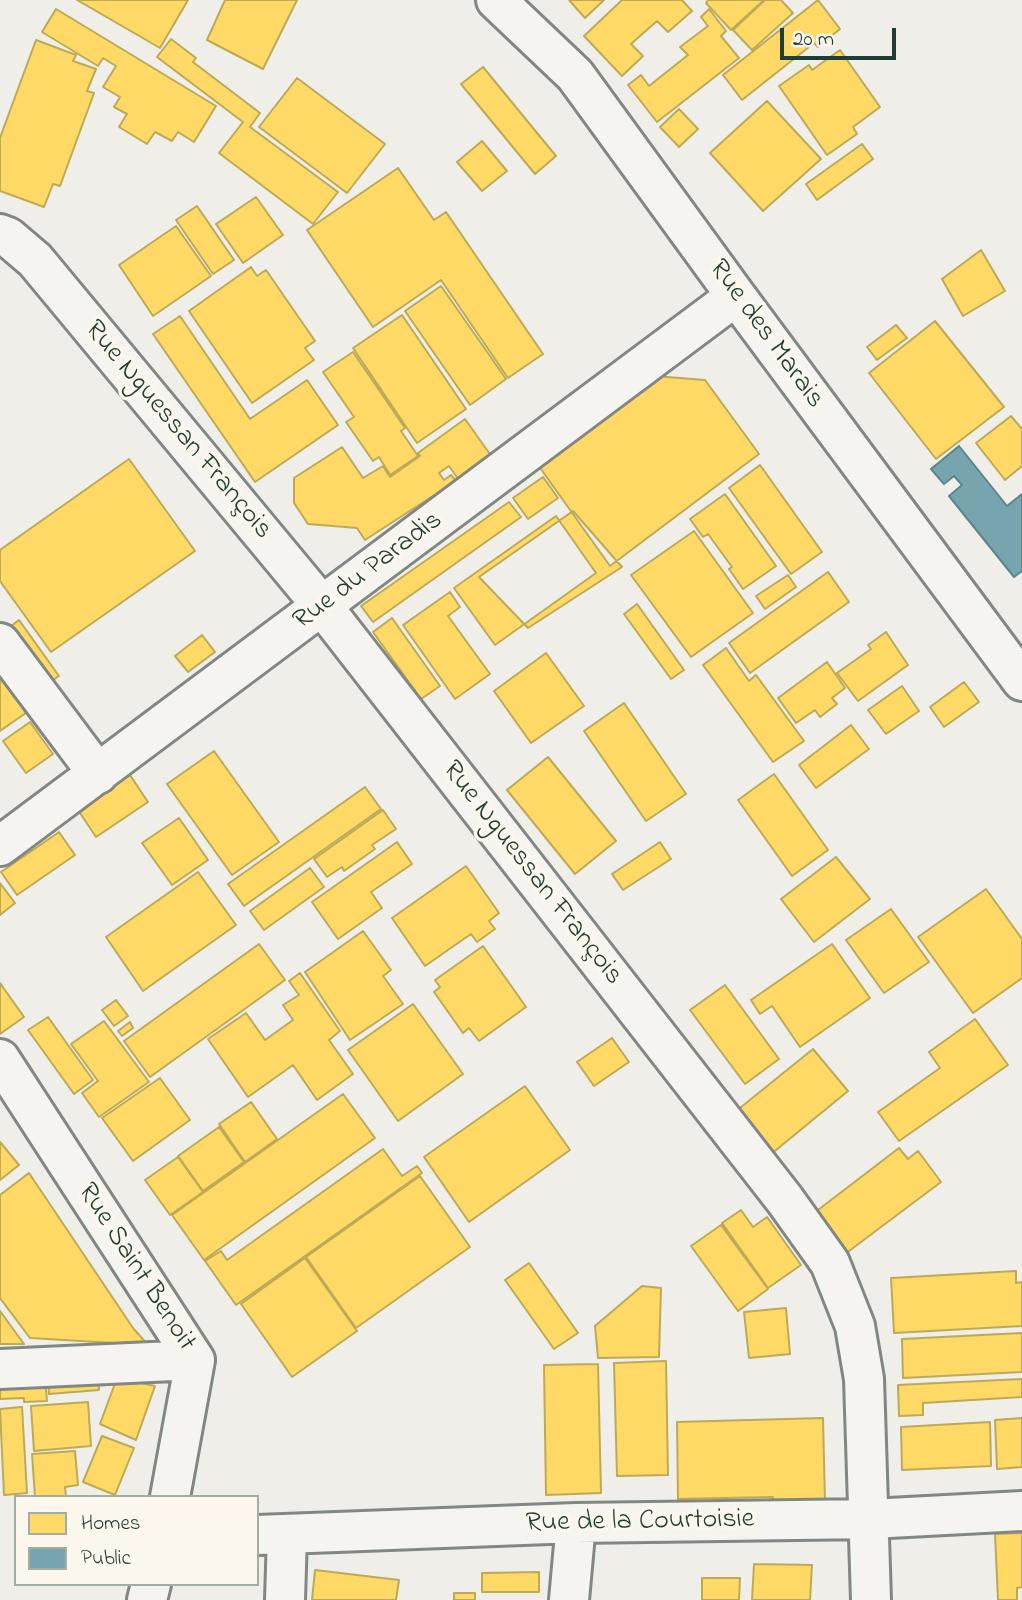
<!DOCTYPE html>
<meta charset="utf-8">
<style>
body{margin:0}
#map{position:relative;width:1022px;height:1600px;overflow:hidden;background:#efeee8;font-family:"Indie Flower",sans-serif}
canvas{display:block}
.legend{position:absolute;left:14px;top:1495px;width:245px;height:91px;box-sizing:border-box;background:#fbf7ec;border:2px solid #a3ada2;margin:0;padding:9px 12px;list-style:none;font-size:21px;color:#1f3d34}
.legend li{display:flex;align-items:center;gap:14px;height:35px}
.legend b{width:35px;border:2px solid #a3ada2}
.scale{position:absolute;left:780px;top:28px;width:116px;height:32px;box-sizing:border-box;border:4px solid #1f3d34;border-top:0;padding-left:9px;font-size:21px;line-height:24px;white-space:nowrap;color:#1f3d34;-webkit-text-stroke:5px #fbf7ec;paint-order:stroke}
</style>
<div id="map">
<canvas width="1022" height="1600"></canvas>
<ul class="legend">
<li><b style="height:19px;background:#ffd966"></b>Homes</li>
<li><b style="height:19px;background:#76a5af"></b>Public</li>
</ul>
<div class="scale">20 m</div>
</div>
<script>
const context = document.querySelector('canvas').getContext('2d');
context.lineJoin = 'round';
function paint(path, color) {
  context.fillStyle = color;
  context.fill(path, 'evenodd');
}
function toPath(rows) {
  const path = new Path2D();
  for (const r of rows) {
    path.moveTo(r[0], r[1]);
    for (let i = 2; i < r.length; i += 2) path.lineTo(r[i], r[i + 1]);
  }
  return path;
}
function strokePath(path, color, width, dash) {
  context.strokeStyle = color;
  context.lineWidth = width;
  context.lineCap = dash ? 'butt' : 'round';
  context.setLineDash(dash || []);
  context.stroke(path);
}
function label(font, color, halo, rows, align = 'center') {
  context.font = font + ' "Indie Flower",sans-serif';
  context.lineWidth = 7;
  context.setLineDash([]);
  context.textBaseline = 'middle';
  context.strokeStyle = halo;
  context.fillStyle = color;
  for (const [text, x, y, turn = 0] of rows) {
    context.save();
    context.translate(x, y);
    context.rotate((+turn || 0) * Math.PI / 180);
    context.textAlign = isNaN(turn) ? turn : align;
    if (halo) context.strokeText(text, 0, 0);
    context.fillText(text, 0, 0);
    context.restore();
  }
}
const homes = toPath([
 [77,0,188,0,160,48,77,0],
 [225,0,297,0,263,69,207,40,225,0],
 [569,0,604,0,585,18,569,0],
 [622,0,682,0,692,11,668,32,657,21,631,44,643,56,622,76,584,36,622,0],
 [708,0,764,0,731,30,706,3,708,0],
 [765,0,781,0,793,13,752,50,733,30,765,0],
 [818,0,840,29,818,47,814,43,742,100,723,75,818,0],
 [56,9,216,106,194,142,178,132,172,141,155,132,147,144,119,127,127,114,114,107,120,97,103,87,116,66,103,58,98,66,42,32,56,9],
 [709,9,726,31,721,36,739,58,657,122,628,85,641,75,649,86,688,55,680,47,708,26,701,17,709,9],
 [171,39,196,58,193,62,260,113,250,127,338,192,313,224,219,153,243,122,157,57,171,39],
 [36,40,76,55,73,61,96,69,87,91,94,93,60,186,53,184,44,207,0,191,0,138,36,40],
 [840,50,880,107,853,127,857,134,827,155,779,86,809,65,812,70,840,50],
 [483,67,556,156,535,174,461,84,483,67],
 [297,78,385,144,347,193,259,127,297,78],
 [767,101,821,159,763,211,710,153,767,101],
 [679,109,698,129,679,147,660,127,679,109],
 [482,141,507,171,482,191,457,162,482,141],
 [862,144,873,159,817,200,806,184,862,144],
 [398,168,434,220,446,212,543,354,508,378,441,280,373,327,307,230,398,168],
 [256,197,283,235,243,263,216,224,256,197],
 [197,206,234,260,213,274,176,220,197,206],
 [176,226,211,276,153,316,119,265,176,226],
 [981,250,1005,291,963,316,942,279,981,250],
 [251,267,257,276,266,270,315,341,305,348,314,360,252,403,189,311,251,267],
 [441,286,506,379,470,405,405,311,441,286],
 [402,315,466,409,417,443,353,348,402,315],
 [180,316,250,419,307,380,338,425,255,482,153,334,180,316],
 [935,321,1004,407,936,459,869,373,935,321],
 [896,325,907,338,877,360,867,347,896,325],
 [353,352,405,428,401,431,418,456,390,475,379,457,373,461,346,422,354,417,323,372,353,352],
 [655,376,705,380,759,454,610,566,538,465,655,376],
 [1011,416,1022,429,1022,466,1005,480,976,443,1011,416],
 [465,419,492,457,461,483,449,466,439,473,444,480,451,475,456,481,365,540,357,528,308,524,294,503,294,478,342,447,363,478,383,466,390,477,420,456,418,453,465,419],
 [129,459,195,551,51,652,0,581,0,550,129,459],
 [760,465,822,552,791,574,729,488,760,465],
 [543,477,558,498,528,519,513,498,543,477],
 [725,494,776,566,743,589,729,569,732,567,708,534,703,537,690,519,725,494],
 [509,502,521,517,373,622,361,606,509,502],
 [573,511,622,567,528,628,479,577,573,511],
 [556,516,596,573,495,645,454,588,556,516],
 [694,531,753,613,691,657,631,575,694,531],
 [828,572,849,602,750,673,729,643,828,572],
 [788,575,796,587,765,609,756,596,788,575],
 [450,592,460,607,448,616,490,674,455,699,403,625,450,592],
 [637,604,684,670,671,679,624,614,637,604],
 [392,618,440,686,421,699,373,632,392,618],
 [19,620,59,676,40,689,1,634,19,620],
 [886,632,908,665,858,701,837,673,871,649,868,645,886,632],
 [202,635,215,652,188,672,175,656,202,635],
 [726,648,749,681,756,675,804,741,773,762,703,665,726,648],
 [546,653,584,706,531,743,494,691,546,653],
 [0,660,33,708,0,731,0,660],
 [827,662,845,688,832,698,837,704,820,717,815,710,796,723,778,698,827,662],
 [964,682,979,702,944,727,930,707,964,682],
 [902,686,919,711,886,734,868,710,902,686],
 [624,703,686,794,646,821,584,731,624,703],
 [30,722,53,754,26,773,3,741,30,722],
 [851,725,869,749,816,788,799,765,851,725],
 [214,751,279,842,232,875,167,784,214,751],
 [548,757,616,841,575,874,507,790,548,757],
 [774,774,828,850,792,876,738,800,774,774],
 [130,775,148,802,96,837,78,810,130,775],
 [365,787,381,809,244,906,228,884,365,787],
 [383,810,396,829,372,845,375,849,344,871,342,867,327,877,314,859,383,810],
 [179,818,208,860,172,885,142,843,179,818],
 [59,832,75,855,17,895,1,872,59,832],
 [397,842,412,864,371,892,382,908,338,939,312,902,397,842],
 [660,842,671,859,623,890,612,874,660,842],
 [836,857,870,899,814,942,781,899,836,857],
 [466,866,499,913,489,921,495,929,477,942,471,934,425,966,392,918,466,866],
 [310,868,324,887,264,930,250,911,310,868],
 [198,872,236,925,143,991,106,937,198,872],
 [0,883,15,903,0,915,0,883],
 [986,889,1022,939,1022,978,973,1013,918,937,986,889],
 [891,909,929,962,884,993,846,940,891,909],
 [363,931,391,970,383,976,403,1004,350,1040,305,972,363,931],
 [259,944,285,980,150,1077,124,1041,259,944],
 [832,944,870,998,800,1047,772,1006,760,1014,751,1000,832,944],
 [483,946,526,1007,479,1041,469,1028,463,1033,434,992,440,987,435,980,483,946],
 [300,973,340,1031,329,1040,353,1074,317,1100,293,1065,248,1097,208,1039,246,1013,265,1040,293,1020,283,1005,299,995,289,981,300,973],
 [0,983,24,1017,0,1034,0,983],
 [725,985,779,1059,745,1084,690,1010,725,985],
 [116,1000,128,1016,114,1026,102,1010,116,1000],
 [413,1004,463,1074,398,1121,348,1050,413,1004],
 [48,1017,93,1080,74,1094,28,1030,48,1017],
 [975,1019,1008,1065,899,1141,878,1112,940,1068,929,1052,975,1019],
 [104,1021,149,1082,99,1117,82,1093,98,1081,71,1044,104,1021],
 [130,1022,133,1028,122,1036,118,1031,130,1022],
 [612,1038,629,1062,594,1086,577,1062,612,1038],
 [813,1049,848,1091,770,1155,735,1112,813,1049],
 [160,1078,190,1120,133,1161,102,1118,160,1078],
 [525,1086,570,1150,469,1222,424,1157,525,1086],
 [343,1094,375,1138,204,1260,172,1215,343,1094],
 [251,1102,277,1139,245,1162,219,1124,251,1102],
 [219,1127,244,1162,203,1191,178,1156,219,1127],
 [0,1142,19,1165,0,1180,0,1142],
 [899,1148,908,1159,918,1151,941,1182,845,1254,814,1213,899,1148],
 [383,1149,402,1176,417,1166,422,1173,236,1305,205,1261,221,1251,227,1260,383,1149],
 [178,1157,203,1192,170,1215,145,1180,178,1157],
 [29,1173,133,1328,148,1345,30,1338,0,1298,0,1195,29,1173],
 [420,1176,470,1247,356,1328,306,1257,420,1176],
 [741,1210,753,1227,767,1217,801,1265,768,1288,722,1223,741,1210],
 [721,1225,768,1289,738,1311,691,1246,721,1225],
 [305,1258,357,1331,292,1377,241,1304,305,1258],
 [529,1263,578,1333,554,1349,505,1280,529,1263],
 [1016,1271,1016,1283,1022,1282,1022,1326,894,1333,891,1278,1016,1271],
 [642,1286,661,1288,659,1357,598,1358,595,1326,642,1286],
 [786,1308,790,1354,749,1358,744,1312,786,1308],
 [0,1311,24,1344,0,1344,0,1311],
 [1022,1333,1022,1372,903,1378,902,1339,1022,1333],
 [666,1361,668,1475,617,1476,614,1363,666,1361],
 [598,1364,601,1493,546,1495,544,1365,598,1364],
 [98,1370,99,1390,49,1394,48,1374,98,1370],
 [45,1377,47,1401,24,1402,24,1398,0,1399,0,1379,45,1377],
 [117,1378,155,1386,136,1440,100,1424,117,1378],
 [1022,1379,1022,1397,923,1403,923,1415,899,1416,898,1385,1022,1379],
 [88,1402,91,1446,34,1451,31,1406,88,1402],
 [22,1407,27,1493,4,1495,0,1409,22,1407],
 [823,1418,825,1503,773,1505,773,1497,678,1499,677,1422,823,1418],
 [1022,1418,1022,1467,997,1469,995,1420,1022,1418],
 [990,1422,991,1466,902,1470,901,1427,990,1422],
 [102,1436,134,1448,115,1495,83,1482,102,1436],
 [75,1451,78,1485,65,1487,66,1497,35,1497,32,1454,75,1451],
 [1022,1533,1022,1587,1017,1588,1017,1600,998,1600,995,1534,1022,1533],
 [754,1564,812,1565,810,1600,752,1600,754,1564],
 [315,1570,399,1580,396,1600,312,1600,315,1570],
 [539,1572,539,1592,482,1592,482,1573,539,1572],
 [702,1578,740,1578,739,1600,702,1600,702,1578],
 [454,1593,475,1593,475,1600,454,1600,454,1593]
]);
const public = toPath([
 [959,446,1007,506,1022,494,1022,571,1014,577,949,496,962,485,954,476,944,484,931,469,959,446]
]);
const minor = toPath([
 [496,0,575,75,736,296,1022,681],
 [0,234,8,237,35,260,323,607,785,1200,830,1263,855,1326,864,1379,871,1600],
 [0,643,98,774],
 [0,846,736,296],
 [0,1059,195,1360,170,1497],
 [0,1369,195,1360],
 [257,1535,576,1523,870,1519,1022,1511],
 [147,1600,151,1584],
 [285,1600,287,1535],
 [569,1600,576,1523]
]);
const streetNames = [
 ["Rue des Marais",765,335,54],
 ["Rue Nguessan François",177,431,50],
 ["Rue du Paradis",369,572,-37],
 ["Rue Nguessan François",531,874,52],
 ["Rue Saint Benoit",135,1268,57],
 ["Rue de la Courtoisie",640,1523,-1]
];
paint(homes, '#ffd966');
strokePath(homes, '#bcaa57', 2);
paint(public, '#76a5af');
strokePath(public, '#5c868a', 2);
strokePath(minor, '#828783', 44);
strokePath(minor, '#f5f4f0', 38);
label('28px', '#1f3d34', '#fbf7ec', streetNames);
</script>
